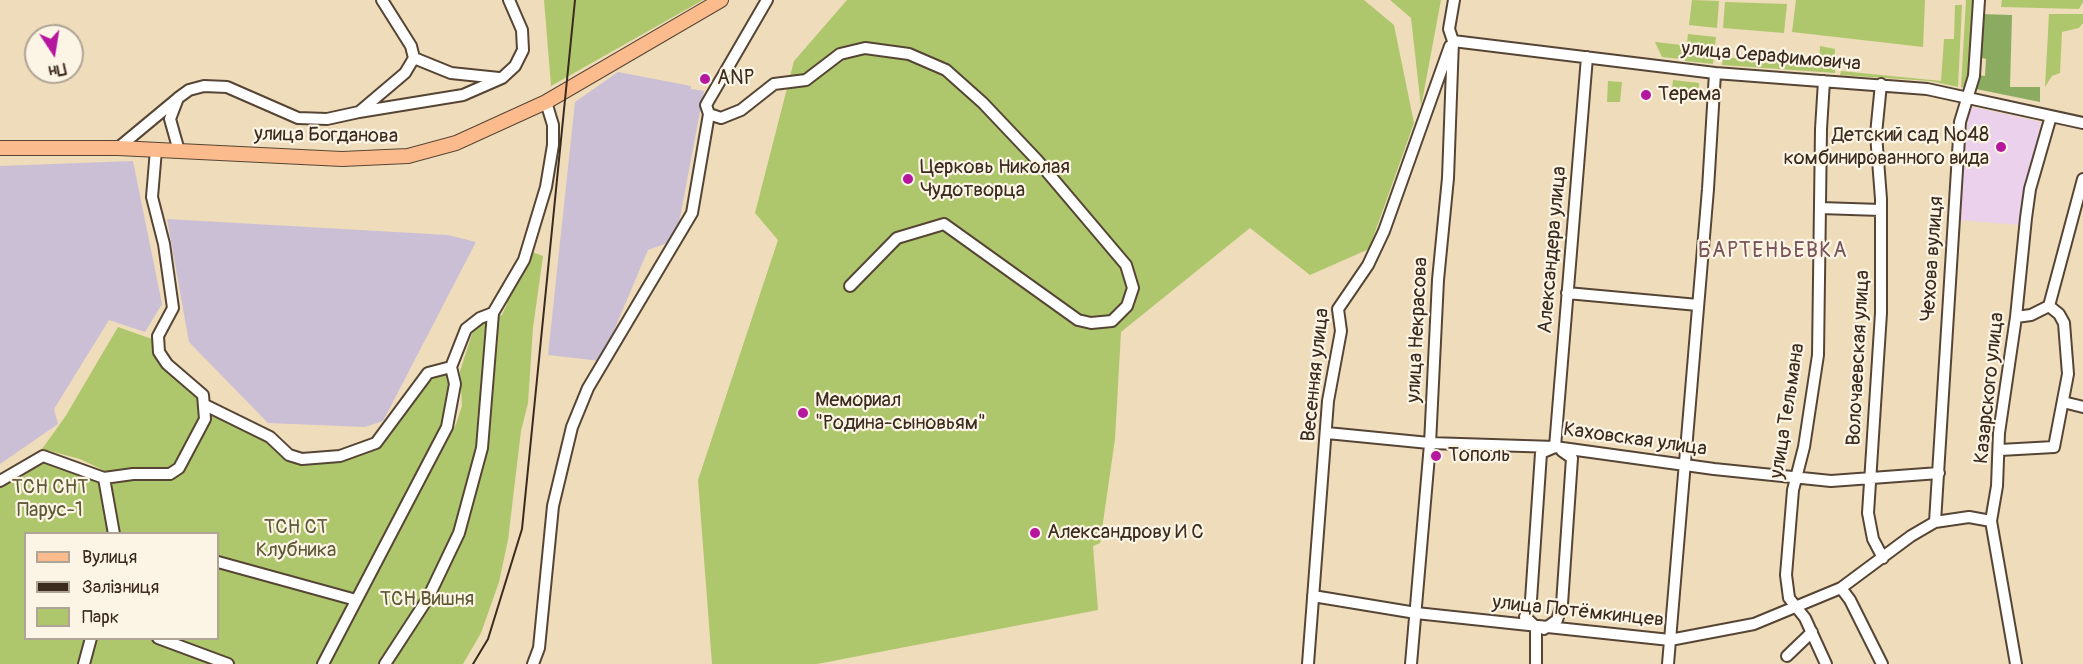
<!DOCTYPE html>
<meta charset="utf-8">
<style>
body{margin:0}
#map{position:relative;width:2083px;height:664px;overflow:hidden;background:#eedcba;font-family:Pangolin,sans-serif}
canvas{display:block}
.legend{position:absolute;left:24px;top:532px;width:195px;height:108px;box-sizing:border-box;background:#fcf5e5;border:2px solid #afa495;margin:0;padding:8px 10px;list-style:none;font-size:18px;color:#3b2a1e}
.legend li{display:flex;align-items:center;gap:12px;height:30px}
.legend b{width:30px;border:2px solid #afa495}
.north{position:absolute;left:24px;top:24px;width:60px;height:60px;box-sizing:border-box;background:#fcf5e5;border:2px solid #afa495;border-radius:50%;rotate:168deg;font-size:16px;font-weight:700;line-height:24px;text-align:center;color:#3b2a1e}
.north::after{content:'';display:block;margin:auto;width:21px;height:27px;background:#b5179e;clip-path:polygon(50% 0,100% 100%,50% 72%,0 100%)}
</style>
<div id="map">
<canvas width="2083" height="664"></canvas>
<ul class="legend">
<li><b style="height:8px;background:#fbbb8c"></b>Вулиця</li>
<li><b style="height:8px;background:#3b2a1e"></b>Залізниця</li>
<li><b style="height:16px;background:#afc76c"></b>Парк</li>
</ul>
<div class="north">Пн</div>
</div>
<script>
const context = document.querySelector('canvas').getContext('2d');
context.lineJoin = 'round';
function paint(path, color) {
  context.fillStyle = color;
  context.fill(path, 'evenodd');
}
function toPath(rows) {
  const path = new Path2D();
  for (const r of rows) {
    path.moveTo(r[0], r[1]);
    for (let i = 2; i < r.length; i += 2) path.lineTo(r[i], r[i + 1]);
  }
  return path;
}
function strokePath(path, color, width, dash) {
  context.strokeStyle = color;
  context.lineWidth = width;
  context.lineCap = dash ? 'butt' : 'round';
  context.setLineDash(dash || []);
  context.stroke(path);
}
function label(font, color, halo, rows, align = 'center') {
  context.font = font + ' Pangolin,sans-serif';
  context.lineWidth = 4.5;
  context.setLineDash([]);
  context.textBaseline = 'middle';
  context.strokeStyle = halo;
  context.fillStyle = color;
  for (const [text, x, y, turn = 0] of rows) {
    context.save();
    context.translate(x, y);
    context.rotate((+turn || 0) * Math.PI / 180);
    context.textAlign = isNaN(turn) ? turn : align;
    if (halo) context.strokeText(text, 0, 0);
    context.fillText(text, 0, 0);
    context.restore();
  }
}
const built = toPath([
 [1969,106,2041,122,2019,225,1959,220]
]);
const industrial = toPath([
 [618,72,691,86,691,89,704,91,678,228,670,242,648,250,601,361,548,355,575,102],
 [133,161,162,304,145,332,109,320,54,409,58,424,0,464,0,166],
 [167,219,448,235,476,242,383,421,365,427,268,423,189,342]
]);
const green = toPath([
 [544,0,703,0,551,86],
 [847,0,1364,0,1394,25,1414,123,1369,249,1310,275,1250,228,1121,332,1115,439,1100,543,1093,546,1098,610,817,664,712,664,698,480,778,240,755,213,794,61],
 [1390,0,1441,0,1421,107,1411,18],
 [1692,0,1719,1,1717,28,1689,25],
 [1796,0,1925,0,1923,47,1792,32],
 [1966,0,1977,0,1969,89,1961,87],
 [2002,0,2083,0,2083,2,2079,9,2001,7],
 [1725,2,1787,4,1784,33,1723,28],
 [1955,5,1962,5,1958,87,1930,81,1840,75,1841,71,1941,81,1944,39,1954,39],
 [2049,14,2083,14,2083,23,2079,28,2062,32,2060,73,2052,76,2045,87],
 [1688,34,1716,37,1713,64,1685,61],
 [1655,42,1682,45,1681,59,1662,57],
 [1820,46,1835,49,1835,73,1722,65,1723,57,1819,66],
 [1673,80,1699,83,1698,95,1681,93,1680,99,1671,98],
 [1608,81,1622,82,1620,102,1607,102],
 [530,251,543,256,533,328,528,403,521,431,508,540,499,582,481,633,463,664,325,664,456,424,462,406,460,371,474,328,488,318,502,315,507,304,507,290],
 [118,327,152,339,154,354,166,368,198,395,300,461,377,445,429,377,447,371,452,384,440,437,320,664,86,664,93,639,218,638,218,534,117,533,110,482,105,471,80,459,42,449,65,417],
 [45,461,102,483,110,533,26,534,26,638,85,639,81,664,0,664,0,486]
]);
const forest = toPath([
 [1981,14,2012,15,2010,87,2040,87,2040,102,1976,89,1978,75,1985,76,1986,59,1979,57]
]);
const minor = toPath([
 [767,0,706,105,709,114,721,118,741,110,774,84,806,80,840,54,865,48,909,54,946,70,983,103,1037,160,1126,265,1133,288,1127,306,1112,321,1091,323,1078,320,944,224,897,238,850,286],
 [1453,41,1715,73,1927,89,2083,123],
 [414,58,451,73,499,78],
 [1824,81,1821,129,1818,355,1804,447,1793,490,1786,575,1789,598,1805,618,1826,664],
 [1881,84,1876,134,1881,199,1881,313,1868,513,1873,539,1883,558],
 [359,112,463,95,502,78,515,66,523,50,522,30,509,0],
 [118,148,177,99],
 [179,151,170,119,178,98,189,90,204,86,227,87,298,118,327,119,359,112,405,73,414,58,411,46,382,0],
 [1820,208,1881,210],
 [1567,293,1698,305],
 [2049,306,2083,179],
 [2016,317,2031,315,2049,306],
 [2063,402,2083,407],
 [205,405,270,437,289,455,302,459,340,456,376,443,428,373,451,367],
 [1327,433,1429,443,1555,447,1714,469,1831,481,1939,473],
 [2000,450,2054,447,2068,374,2064,323,2059,314,2049,306],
 [0,481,43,456,104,478],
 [1935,522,1960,122,1974,76,1979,0],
 [114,534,104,478,133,474,170,474,179,468,205,419,203,395,167,364,159,352,158,336,173,308,164,244,152,197,156,150],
 [218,562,356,600],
 [1841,588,1850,600,1882,664],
 [1313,596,1416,613,1670,640,1754,624,1841,588,1911,536,1935,522,1969,517,1991,521],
 [1544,629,1557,620,1562,604,1572,458,1562,451],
 [158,638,228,664],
 [1787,656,1812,632],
 [84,664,91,638],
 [323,664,447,427,455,384,451,367,466,329,480,318,493,313,524,260,546,187,553,145,553,125,546,102],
 [385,664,428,598,459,533,482,448,493,313],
 [533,664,539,648,553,506,572,427,588,388,692,213,709,114],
 [1308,664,1328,401,1341,331,1338,309,1368,265,1384,231,1450,46],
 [1411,664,1430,444,1438,280,1448,178,1453,41,1449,29,1454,0],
 [1536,664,1536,627,1525,617,1531,600,1541,453,1555,447,1587,57],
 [1668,664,1708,189,1715,73],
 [2016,664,1991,521,1997,486,1999,433,2016,317,2026,218,2030,189,2051,116]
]);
const major = toPath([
 [0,148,118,148,342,159,408,156,456,143,546,102,721,0]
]);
const rail = toPath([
 [473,664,488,639,522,529,575,0]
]);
const markers = [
 [705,79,6,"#b5179e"],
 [1646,95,6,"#b5179e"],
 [2001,147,6,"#b5179e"],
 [908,179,6,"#b5179e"],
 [803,413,6,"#b5179e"],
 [1436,456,6,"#b5179e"],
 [1035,533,6,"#b5179e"]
];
const streetNames = [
 ["улица Серафимовича",1771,57,5],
 ["улица Богданова",326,136,1],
 ["Александера улица",1553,250,-85],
 ["Чехова вулиця",1933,259,-86],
 ["улица Некрасова",1418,330,-87],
 ["Волочаевская улица",1859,358,-87],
 ["Весенняя улица",1316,375,-84],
 ["Казарского улица",1990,388,-84],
 ["улица Тельмана",1788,411,-81],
 ["Каховская улица",1635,440,8],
 ["улица Потёмкинцев",1578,612,6]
];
const poiNames = [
 ["ANP",717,79],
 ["Терема",1658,95],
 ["Детский сад №48",1989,136,"right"],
 ["комбинированного вида",1989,159,"right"],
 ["Церковь Николая",920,168],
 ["Чудотворца",920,191],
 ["Мемориал",815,401],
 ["\"Родина-сыновьям\"",815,424],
 ["Тополь",1448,456],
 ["Александрову И С",1047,533]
];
const parkNames = [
 ["ТСН СНТ",50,488],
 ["Парус-1",50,511],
 ["ТСН СТ",296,528],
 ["Клубника",296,551],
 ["ТСН Вишня",427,600]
];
const neighbourhoodNames = [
 ["БАРТЕНЬЕВКА",1773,252]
];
paint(built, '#ebd1eb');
paint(industrial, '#cbbfd5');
paint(green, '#afc76c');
paint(forest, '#8bac60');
strokePath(minor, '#564535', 14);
strokePath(major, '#564535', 16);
strokePath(minor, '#fff', 10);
strokePath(major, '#fbbb8c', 14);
strokePath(rail, '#3b2a1e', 2);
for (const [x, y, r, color] of markers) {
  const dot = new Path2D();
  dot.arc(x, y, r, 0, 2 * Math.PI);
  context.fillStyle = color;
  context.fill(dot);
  strokePath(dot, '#fcf5e5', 2);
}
label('20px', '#3b2a1e', '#fcf5e5', streetNames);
label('20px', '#3b2a1e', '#fcf5e5', poiNames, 'left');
label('20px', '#5e5935', '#fcf5e5', parkNames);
context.letterSpacing = '1.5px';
label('21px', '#785359', '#fcf5e5', neighbourhoodNames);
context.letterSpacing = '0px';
</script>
